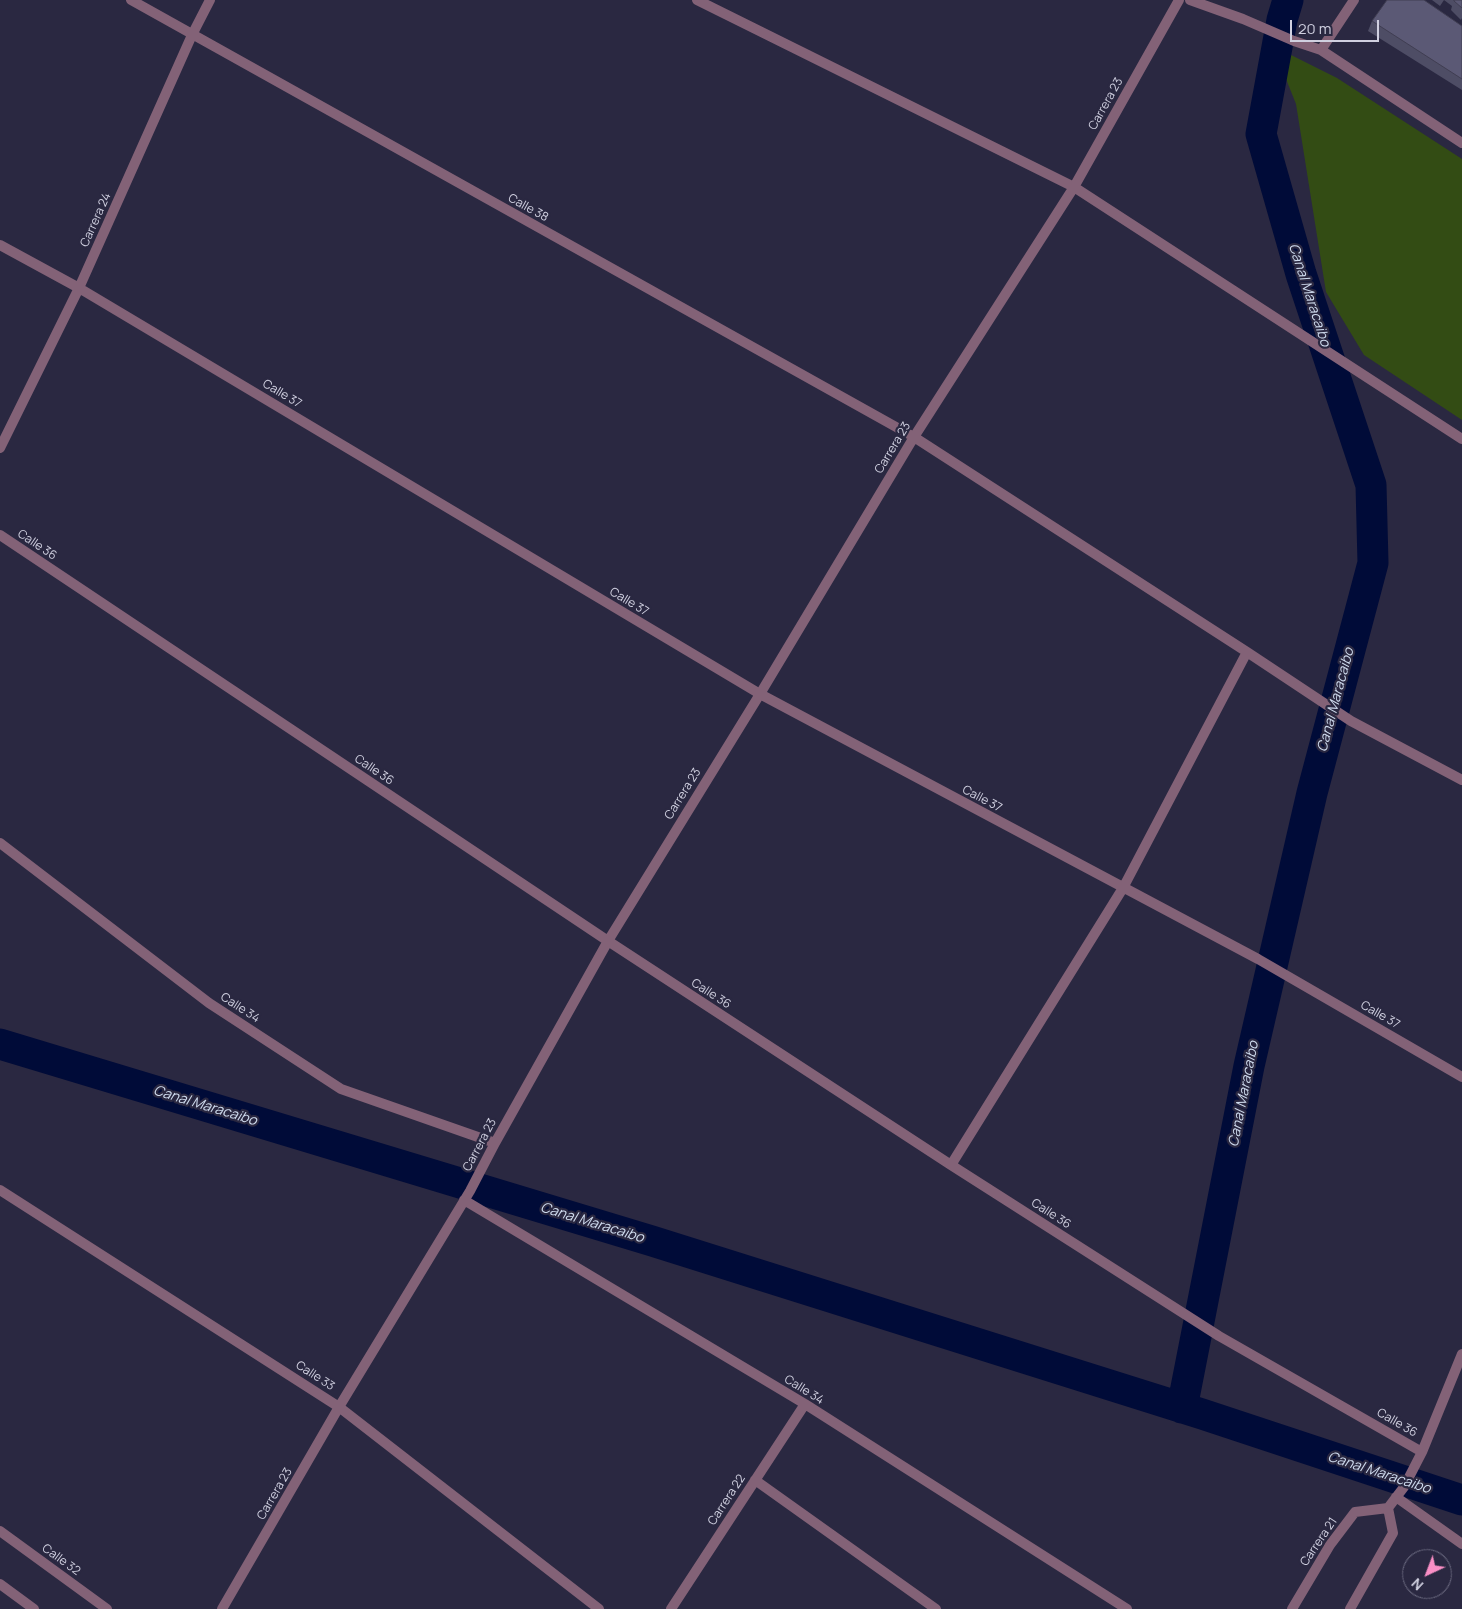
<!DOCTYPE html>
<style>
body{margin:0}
#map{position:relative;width:1462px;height:1609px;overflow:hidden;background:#2a2841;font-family:Manrope,sans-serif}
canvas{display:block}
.north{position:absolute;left:1402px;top:1549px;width:50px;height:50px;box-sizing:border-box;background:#2a2841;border:1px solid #6c6b81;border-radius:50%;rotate:223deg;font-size:14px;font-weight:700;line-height:20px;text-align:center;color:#d0d0e0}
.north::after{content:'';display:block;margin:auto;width:18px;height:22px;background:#fa8fc6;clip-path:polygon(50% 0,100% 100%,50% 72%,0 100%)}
.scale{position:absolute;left:1290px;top:20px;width:89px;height:22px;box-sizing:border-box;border:2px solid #d0d0e0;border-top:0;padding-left:6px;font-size:15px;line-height:18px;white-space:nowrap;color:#d0d0e0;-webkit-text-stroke:4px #2a2841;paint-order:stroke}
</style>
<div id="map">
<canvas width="1462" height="1609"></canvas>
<div class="north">N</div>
<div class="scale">20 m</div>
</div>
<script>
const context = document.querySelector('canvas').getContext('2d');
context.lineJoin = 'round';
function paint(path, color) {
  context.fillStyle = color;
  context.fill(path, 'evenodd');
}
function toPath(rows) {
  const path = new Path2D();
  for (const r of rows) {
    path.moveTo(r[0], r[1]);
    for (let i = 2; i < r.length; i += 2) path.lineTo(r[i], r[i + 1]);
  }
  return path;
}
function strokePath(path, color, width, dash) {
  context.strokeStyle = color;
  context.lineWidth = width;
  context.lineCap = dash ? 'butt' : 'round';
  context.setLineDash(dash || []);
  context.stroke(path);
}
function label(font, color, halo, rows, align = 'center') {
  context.font = font + ' Manrope,sans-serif';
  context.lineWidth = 4.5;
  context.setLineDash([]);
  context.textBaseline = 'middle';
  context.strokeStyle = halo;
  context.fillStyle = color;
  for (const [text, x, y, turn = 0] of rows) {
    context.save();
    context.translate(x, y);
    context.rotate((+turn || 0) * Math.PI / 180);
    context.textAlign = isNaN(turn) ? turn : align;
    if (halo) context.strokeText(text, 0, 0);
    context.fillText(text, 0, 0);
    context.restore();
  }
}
const green = toPath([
 [1289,54,1337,78,1462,159,1462,420,1364,355,1326,292,1296,104,1282,69]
]);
const canal = toPath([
 [0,1044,652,1241,1202,1414,1462,1500],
 [1182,1408,1249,1066,1312,793,1373,563,1371,485,1301,274,1261,134,1282,20,1288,0]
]);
const street = toPath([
 [131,0,914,437,1247,652,1351,721,1462,780],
 [697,0,1074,187,1462,439],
 [1190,0,1243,19,1294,41,1321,50,1462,143],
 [1321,50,1354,0],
 [0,245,79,288,760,694,1258,959,1462,1077],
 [0,448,79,288,192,35,210,0],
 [0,535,608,941,951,1165,1219,1336,1422,1452],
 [0,843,209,1003,341,1089,495,1143],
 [951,1165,1123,888,1247,652],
 [0,1190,339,1407,599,1609],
 [464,1200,805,1404,1127,1609],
 [755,1480,936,1609],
 [1396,1497,1462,1544],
 [1388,1508,1404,1487,1422,1452,1462,1354],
 [0,1531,107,1609],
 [0,1584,34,1609],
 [222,1609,339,1407,470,1191,495,1143,608,941,760,694,914,437,1074,187,1179,0],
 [671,1609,805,1404],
 [1292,1609,1330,1545,1355,1512,1388,1508],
 [1350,1609,1393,1533,1388,1508]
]);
const wall = toPath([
 [1432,0,1444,0,1440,6],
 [1444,0,1462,0,1462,18,1461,20,1451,10,1452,6],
 [1372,21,1462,26,1462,90,1368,31]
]);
const building = toPath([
 [1387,0,1424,0,1462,26,1462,79,1372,21,1387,0],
 [1454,0,1462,0,1462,8,1454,1,1454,0]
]);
const streetNames = [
 ["Carrera 23",1106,104,-61],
 ["Calle 38",528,208,29],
 ["Carrera 24",96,220,-66],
 ["Calle 37",282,394,31],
 ["Carrera 23",893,448,-59],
 ["Calle 36",37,545,34],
 ["Calle 37",629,602,31],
 ["Calle 36",374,770,34],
 ["Carrera 23",683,794,-58],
 ["Calle 37",982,799,28],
 ["Calle 36",711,994,33],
 ["Calle 34",240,1008,33],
 ["Calle 37",1380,1015,30],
 ["Carrera 23",480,1145,-62],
 ["Calle 36",1051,1214,33],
 ["Calle 33",315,1376,33],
 ["Calle 34",804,1390,32],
 ["Calle 36",1397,1423,30],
 ["Carrera 23",275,1494,-60],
 ["Carrera 22",727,1500,-57],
 ["Carrera 21",1319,1542,-56],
 ["Calle 32",61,1560,36]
];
const waterNames = [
 ["Canal Maracaibo",1309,295,72],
 ["Canal Maracaibo",1336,700,-75],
 ["Canal Maracaibo",1244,1094,-79],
 ["Canal Maracaibo",205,1106,17],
 ["Canal Maracaibo",592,1223,17],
 ["Canal Maracaibo",1379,1473,18]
];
paint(green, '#334c14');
strokePath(canal, '#000b38', 31);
strokePath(street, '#836277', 10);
paint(wall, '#4e4d65');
paint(building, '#5b5975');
strokePath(building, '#403e52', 1);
label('12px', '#d0d0e0', '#2a2841', streetNames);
label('italic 14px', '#cfdbee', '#2a2841', waterNames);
</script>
